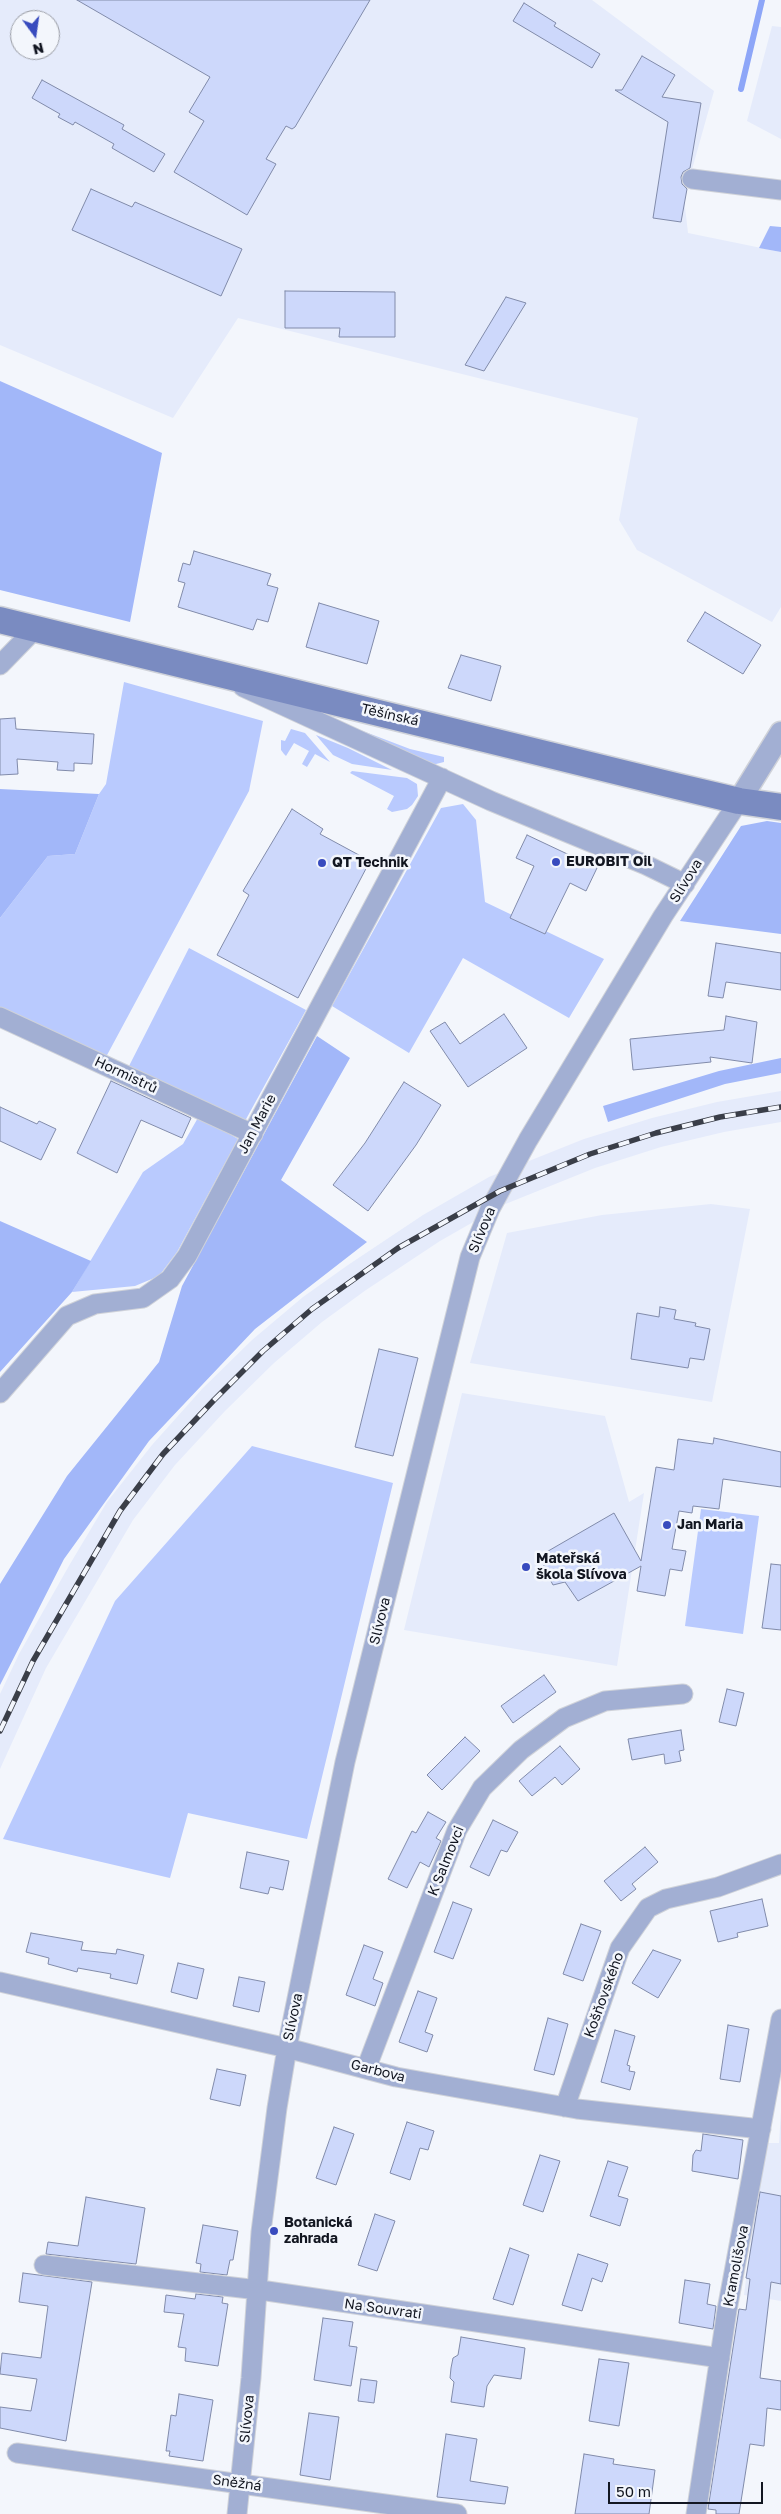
<!DOCTYPE html>
<meta charset="utf-8">
<style>
body{margin:0}
#map{position:relative;width:781px;height:2514px;overflow:hidden;background:#f3f6fc;font-family:"Golos Text",sans-serif}
canvas{display:block}
.north{position:absolute;left:10px;top:10px;width:50px;height:50px;box-sizing:border-box;background:#f3f6fc;border:1px solid #999ca4;border-radius:50%;rotate:166deg;font-size:14px;font-weight:700;line-height:20px;text-align:center;color:#121621}
.north::after{content:'';display:block;margin:auto;width:18px;height:22px;background:#384bbe;clip-path:polygon(50% 0,100% 100%,50% 72%,0 100%)}
.scale{position:absolute;left:608px;top:2482px;width:155px;height:22px;box-sizing:border-box;border:2px solid #121621;border-top:0;padding-left:6px;font-size:15px;line-height:18px;white-space:nowrap;color:#121621;-webkit-text-stroke:4px #f3f6fc;paint-order:stroke}
</style>
<div id="map">
<canvas width="781" height="2514"></canvas>
<div class="north">N</div>
<div class="scale">50 m</div>
</div>
<script>
const context = document.querySelector('canvas').getContext('2d');
context.lineJoin = 'round';
function paint(path, color) {
  context.fillStyle = color;
  context.fill(path, 'evenodd');
}
function toPath(rows) {
  const path = new Path2D();
  for (const r of rows) {
    path.moveTo(r[0], r[1]);
    for (let i = 2; i < r.length; i += 2) path.lineTo(r[i], r[i + 1]);
  }
  return path;
}
function strokePath(path, color, width, dash) {
  context.strokeStyle = color;
  context.lineWidth = width;
  context.lineCap = dash ? 'butt' : 'round';
  context.setLineDash(dash || []);
  context.stroke(path);
}
function label(font, color, halo, rows, align = 'center') {
  context.font = font + ' "Golos Text",sans-serif';
  context.lineWidth = 5;
  context.setLineDash([]);
  context.textBaseline = 'middle';
  context.strokeStyle = halo;
  context.fillStyle = color;
  for (const [text, x, y, turn = 0] of rows) {
    context.save();
    context.translate(x, y);
    context.rotate((+turn || 0) * Math.PI / 180);
    context.textAlign = isNaN(turn) ? turn : align;
    if (halo) context.strokeText(text, 0, 0);
    context.fillText(text, 0, 0);
    context.restore();
  }
}
const built = toPath([
 [0,0,592,0,714,91,684,198,688,233,781,252,781,607,772,622,637,550,619,520,638,418,238,318,173,418,0,345],
 [20,20,50,20,50,50,20,50],
 [772,26,781,27,781,139,747,121],
 [781,1091,781,1122,724,1132,661,1147,595,1168,503,1205,440,1241,366,1290,322,1322,274,1363,225,1411,175,1465,133,1520,46,1668,0,1769,0,1694,19,1654,70,1564,107,1502,152,1445,202,1389,252,1340,303,1297,348,1265,423,1215,489,1177,584,1139,652,1118,717,1102],
 [711,1204,750,1209,712,1402,470,1363,507,1233,602,1215],
 [462,1393,605,1416,629,1502,644,1493,617,1666,404,1630],
 [781,2112,781,2301,744,2295,757,2192,767,2143,779,2143]
]);
const green = toPath([
 [124,682,263,721,249,791,106,1057,0,1007,0,918,48,856,75,854,99,794,106,784],
 [355,728,410,749,444,757,444,762,428,766],
 [291,729,305,733,330,762,315,754,307,767,302,764,309,751,294,743,286,756,284,754,281,750,281,740,285,741],
 [316,735,348,748,392,770,352,764,333,755],
 [352,771,407,778,417,784,418,796,412,805,407,809,392,812,387,809,394,796,350,773],
 [463,804,476,820,485,902,604,959,569,1018,463,958,409,1053,332,1006,441,808],
 [189,948,306,1010,245,1121,129,1066],
 [199,1116,238,1139,177,1252,159,1276,135,1286,72,1292,143,1172,183,1144],
 [252,1446,393,1483,307,1839,188,1813,170,1878,3,1839,115,1601],
 [701,1509,759,1516,743,1634,685,1626]
]);
const forest = toPath([
 [770,226,781,227,781,252,759,248],
 [0,381,162,453,130,622,0,590],
 [0,789,99,794,75,854,48,856,0,918],
 [767,821,781,823,781,934,680,921,741,826],
 [317,1036,350,1058,281,1180,367,1242,255,1329,149,1441,64,1559,0,1685,0,1584,67,1476,159,1362,182,1286],
 [781,1058,781,1073,725,1084,608,1122,603,1106,719,1071],
 [0,1221,91,1261,72,1292,0,1372]
]);
const stream = toPath([
 [741,89,762,0]
]);
const building = toPath([
 [77,0,370,0,295,127,292,129,286,126,266,159,276,164,247,215,174,172,204,121,189,112,210,77,77,0],
 [524,3,556,23,554,26,600,54,592,68,513,21,524,3],
 [642,56,675,75,662,97,701,103,690,168,683,172,681,177,682,184,687,189,681,222,653,218,668,122,615,90,622,90,642,56],
 [42,80,124,125,122,129,165,154,154,172,112,148,114,144,75,122,73,125,58,117,60,114,32,98,42,80],
 [91,189,132,207,135,202,242,249,221,296,72,230,91,189],
 [285,291,395,292,395,337,339,337,340,328,285,328,285,291],
 [506,297,526,303,484,371,465,365,506,297],
 [194,551,271,574,267,585,278,588,268,622,257,619,253,630,178,607,185,583,178,581,183,563,190,565,194,551],
 [319,603,379,621,367,664,306,647,319,603],
 [705,612,761,645,743,674,687,641,705,612],
 [461,655,501,666,491,701,448,688,461,655],
 [15,718,16,729,94,734,92,764,74,763,74,771,57,770,58,762,17,759,18,774,0,775,0,719,15,718],
 [292,809,323,829,320,834,370,861,298,998,217,955,249,895,243,891,292,809],
 [527,835,597,868,586,891,570,883,545,934,510,918,534,866,516,858,527,835],
 [716,943,781,953,781,990,726,982,723,998,708,996,716,943],
 [504,1014,527,1048,468,1087,430,1031,445,1022,460,1044,504,1014],
 [726,1016,757,1022,752,1063,710,1057,711,1062,633,1070,630,1039,724,1030,726,1016],
 [111,1081,191,1118,182,1138,141,1120,117,1173,77,1153,111,1081],
 [404,1082,441,1105,416,1145,368,1211,333,1185,365,1143,404,1082],
 [0,1107,37,1124,39,1121,56,1129,41,1160,0,1141,0,1107],
 [660,1307,676,1310,674,1319,696,1323,695,1326,710,1329,704,1360,690,1358,688,1368,631,1359,637,1313,659,1317,660,1307],
 [379,1349,418,1358,393,1456,355,1447,379,1349],
 [714,1438,781,1452,781,1487,723,1479,719,1509,693,1506,692,1513,679,1511,672,1549,686,1551,682,1571,670,1569,665,1596,637,1591,641,1566,578,1601,565,1582,553,1585,543,1566,548,1563,543,1554,614,1513,641,1561,656,1467,674,1470,678,1439,713,1444,714,1438],
 [771,1564,781,1565,781,1630,762,1628,771,1564],
 [544,1675,556,1692,513,1723,501,1706,544,1675],
 [727,1689,744,1693,736,1726,719,1722,727,1689],
 [681,1730,684,1750,679,1751,681,1761,665,1764,664,1754,632,1760,628,1739,681,1730],
 [465,1737,480,1751,442,1790,427,1775,465,1737],
 [560,1746,580,1769,562,1785,555,1777,532,1796,519,1781,560,1746],
 [428,1812,446,1822,436,1838,441,1841,429,1867,420,1862,407,1888,388,1879,412,1831,416,1833,428,1812],
 [493,1820,518,1832,507,1852,501,1850,489,1876,470,1867,493,1820],
 [645,1847,658,1862,632,1884,636,1889,621,1901,604,1881,645,1847],
 [247,1852,289,1861,283,1890,270,1887,268,1894,240,1888,247,1852],
 [762,1899,768,1926,737,1933,738,1937,718,1942,710,1911,762,1899],
 [453,1902,472,1909,453,1959,434,1952,453,1902],
 [581,1924,601,1931,583,1981,563,1974,581,1924],
 [31,1933,83,1942,81,1950,116,1954,117,1949,144,1955,137,1984,110,1978,111,1974,78,1968,77,1972,48,1964,49,1958,26,1952,31,1933],
 [364,1945,383,1952,373,1979,383,1983,375,2006,346,1995,364,1945],
 [653,1950,681,1960,658,1998,632,1983,653,1950],
 [178,1963,204,1969,197,1999,171,1992,178,1963],
 [239,1977,265,1982,259,2012,233,2006,239,1977],
 [418,1991,437,1998,425,2032,433,2035,427,2052,399,2042,418,1991],
 [548,2018,568,2024,554,2075,534,2070,548,2018],
 [728,2025,749,2029,740,2082,720,2079,728,2025],
 [615,2030,635,2036,627,2065,630,2066,629,2071,635,2072,630,2090,601,2082,615,2030],
 [217,2069,246,2075,240,2106,210,2099,217,2069],
 [407,2122,434,2131,428,2150,420,2148,410,2180,390,2173,407,2122],
 [334,2127,354,2134,336,2185,316,2178,334,2127],
 [703,2134,743,2140,738,2179,692,2171,693,2155,696,2150,701,2151,703,2134],
 [540,2155,560,2161,543,2212,523,2205,540,2155],
 [608,2161,628,2167,618,2196,628,2199,620,2226,590,2216,608,2161],
 [760,2192,781,2196,781,2284,771,2282,760,2378,781,2381,781,2410,767,2408,764,2446,750,2444,739,2514,716,2514,716,2510,708,2509,739,2309,746,2310,750,2279,746,2278,760,2192],
 [86,2197,145,2208,136,2264,46,2254,48,2242,78,2246,86,2197],
 [375,2214,395,2221,377,2271,358,2265,375,2214],
 [203,2225,238,2231,233,2260,230,2260,227,2275,200,2272,201,2264,196,2263,203,2225],
 [510,2248,529,2255,513,2305,493,2299,510,2248],
 [578,2254,608,2264,602,2282,592,2278,582,2311,562,2305,578,2254],
 [23,2273,92,2282,66,2441,0,2428,0,2407,31,2411,37,2379,0,2374,2,2353,41,2358,48,2306,19,2302,23,2273],
 [685,2280,710,2284,707,2304,716,2306,713,2329,679,2323,685,2280],
 [196,2294,223,2297,222,2303,228,2304,218,2366,185,2361,186,2348,178,2347,184,2314,164,2312,166,2295,195,2299,196,2294],
 [323,2318,353,2322,349,2346,357,2347,351,2386,314,2380,323,2318],
 [461,2337,525,2348,521,2379,494,2375,487,2386,484,2407,451,2402,454,2382,450,2378,451,2368,453,2358,458,2355,461,2337],
 [599,2359,629,2363,619,2426,589,2421,599,2359],
 [361,2379,377,2381,374,2403,358,2401,361,2379],
 [179,2394,213,2400,203,2461,169,2456,170,2451,166,2451,171,2415,176,2416,179,2394],
 [309,2413,339,2417,330,2480,300,2475,309,2413],
 [446,2434,477,2439,470,2481,508,2487,505,2504,437,2497,446,2434],
 [584,2454,614,2459,613,2464,655,2470,649,2514,575,2514,584,2454]
]);
const minor = toPath([
 [692,179,781,190],
 [0,665,36,628],
 [243,687,491,801,646,865,685,884],
 [0,1017,253,1134],
 [0,1393,67,1316,95,1304,143,1298,170,1279,187,1256,442,778],
 [0,1982,287,2048,396,2077,577,2109,761,2129],
 [366,2069,457,1830,482,1788,521,1750,564,1718,605,1701,683,1694],
 [565,2107,620,1948,648,1908,666,1899,718,1887,781,1864],
 [44,2265,267,2291,720,2358],
 [17,2453,457,2514],
 [237,2514,251,2378,261,2232,277,2108,287,2048,345,1762,470,1257,490,1209,528,1140,663,916,739,801],
 [696,2514,727,2310,781,2019]
]);
const tertiary = toPath([
 [739,801,781,733]
]);
const secondary = toPath([
 [0,620,676,786,739,801,781,807]
]);
const rail = toPath([
 [0,1731,33,1661,120,1511,163,1454,214,1400,263,1351,312,1309,398,1248,500,1191,590,1154,656,1133,720,1117,781,1107]
]);
const markers = [
 [556,862,5,"#384bbe"],
 [322,863,5,"#384bbe"],
 [667,1525,5,"#384bbe"],
 [526,1567,5,"#384bbe"],
 [274,2231,5,"#384bbe"]
];
const streetNames = [
 ["Těšínská",390,715,13],
 ["Slívova",686,881,-58],
 ["Hormistrů",126,1075,25],
 ["Jan Marie",257,1124,-62],
 ["Slívova",482,1230,-67],
 ["Slívova",380,1621,-76],
 ["K Salmovci",446,1861,-68],
 ["Košňovského",604,1995,-70],
 ["Slívova",293,2017,-78],
 ["Garbova",378,2071,14],
 ["Kramolišova",736,2266,-79],
 ["Na Souvrati",383,2309,8],
 ["Slívova",247,2419,-84],
 ["Sněžná",237,2483,8]
];
const poiNames = [
 ["EUROBIT Oil",566,862],
 ["QT Technik",332,863],
 ["Jan Maria",677,1525],
 ["Mateřská",536,1559],
 ["škola Slívova",536,1575],
 ["Botanická",284,2223],
 ["zahrada",284,2239]
];
paint(built, '#e5ebfb');
paint(green, '#b9cafe');
paint(forest, '#a2b7f9');
strokePath(stream, '#8da6f8', 6);
paint(building, '#cdd8fb');
strokePath(building, '#818baa', 1);
strokePath(minor, '#cfd2d9', 21);
strokePath(tertiary, '#cfd2d9', 25);
strokePath(secondary, '#cfd2d9', 29);
strokePath(minor, '#a2afd3', 19);
strokePath(tertiary, '#a2afd3', 22);
strokePath(secondary, '#7a8bc1', 26);
strokePath(rail, '#3a3e48', 5.5);
strokePath(rail, '#f3f6fc', 4, [11]);
for (const [x, y, r, color] of markers) {
  const dot = new Path2D();
  dot.arc(x, y, r, 0, 2 * Math.PI);
  context.fillStyle = color;
  context.fill(dot);
  strokePath(dot, '#f3f6fc', 2);
}
label('14px', '#121621', '#f3f6fc', streetNames);
label('bold 14px', '#121621', '#f3f6fc', poiNames, 'left');
</script>
